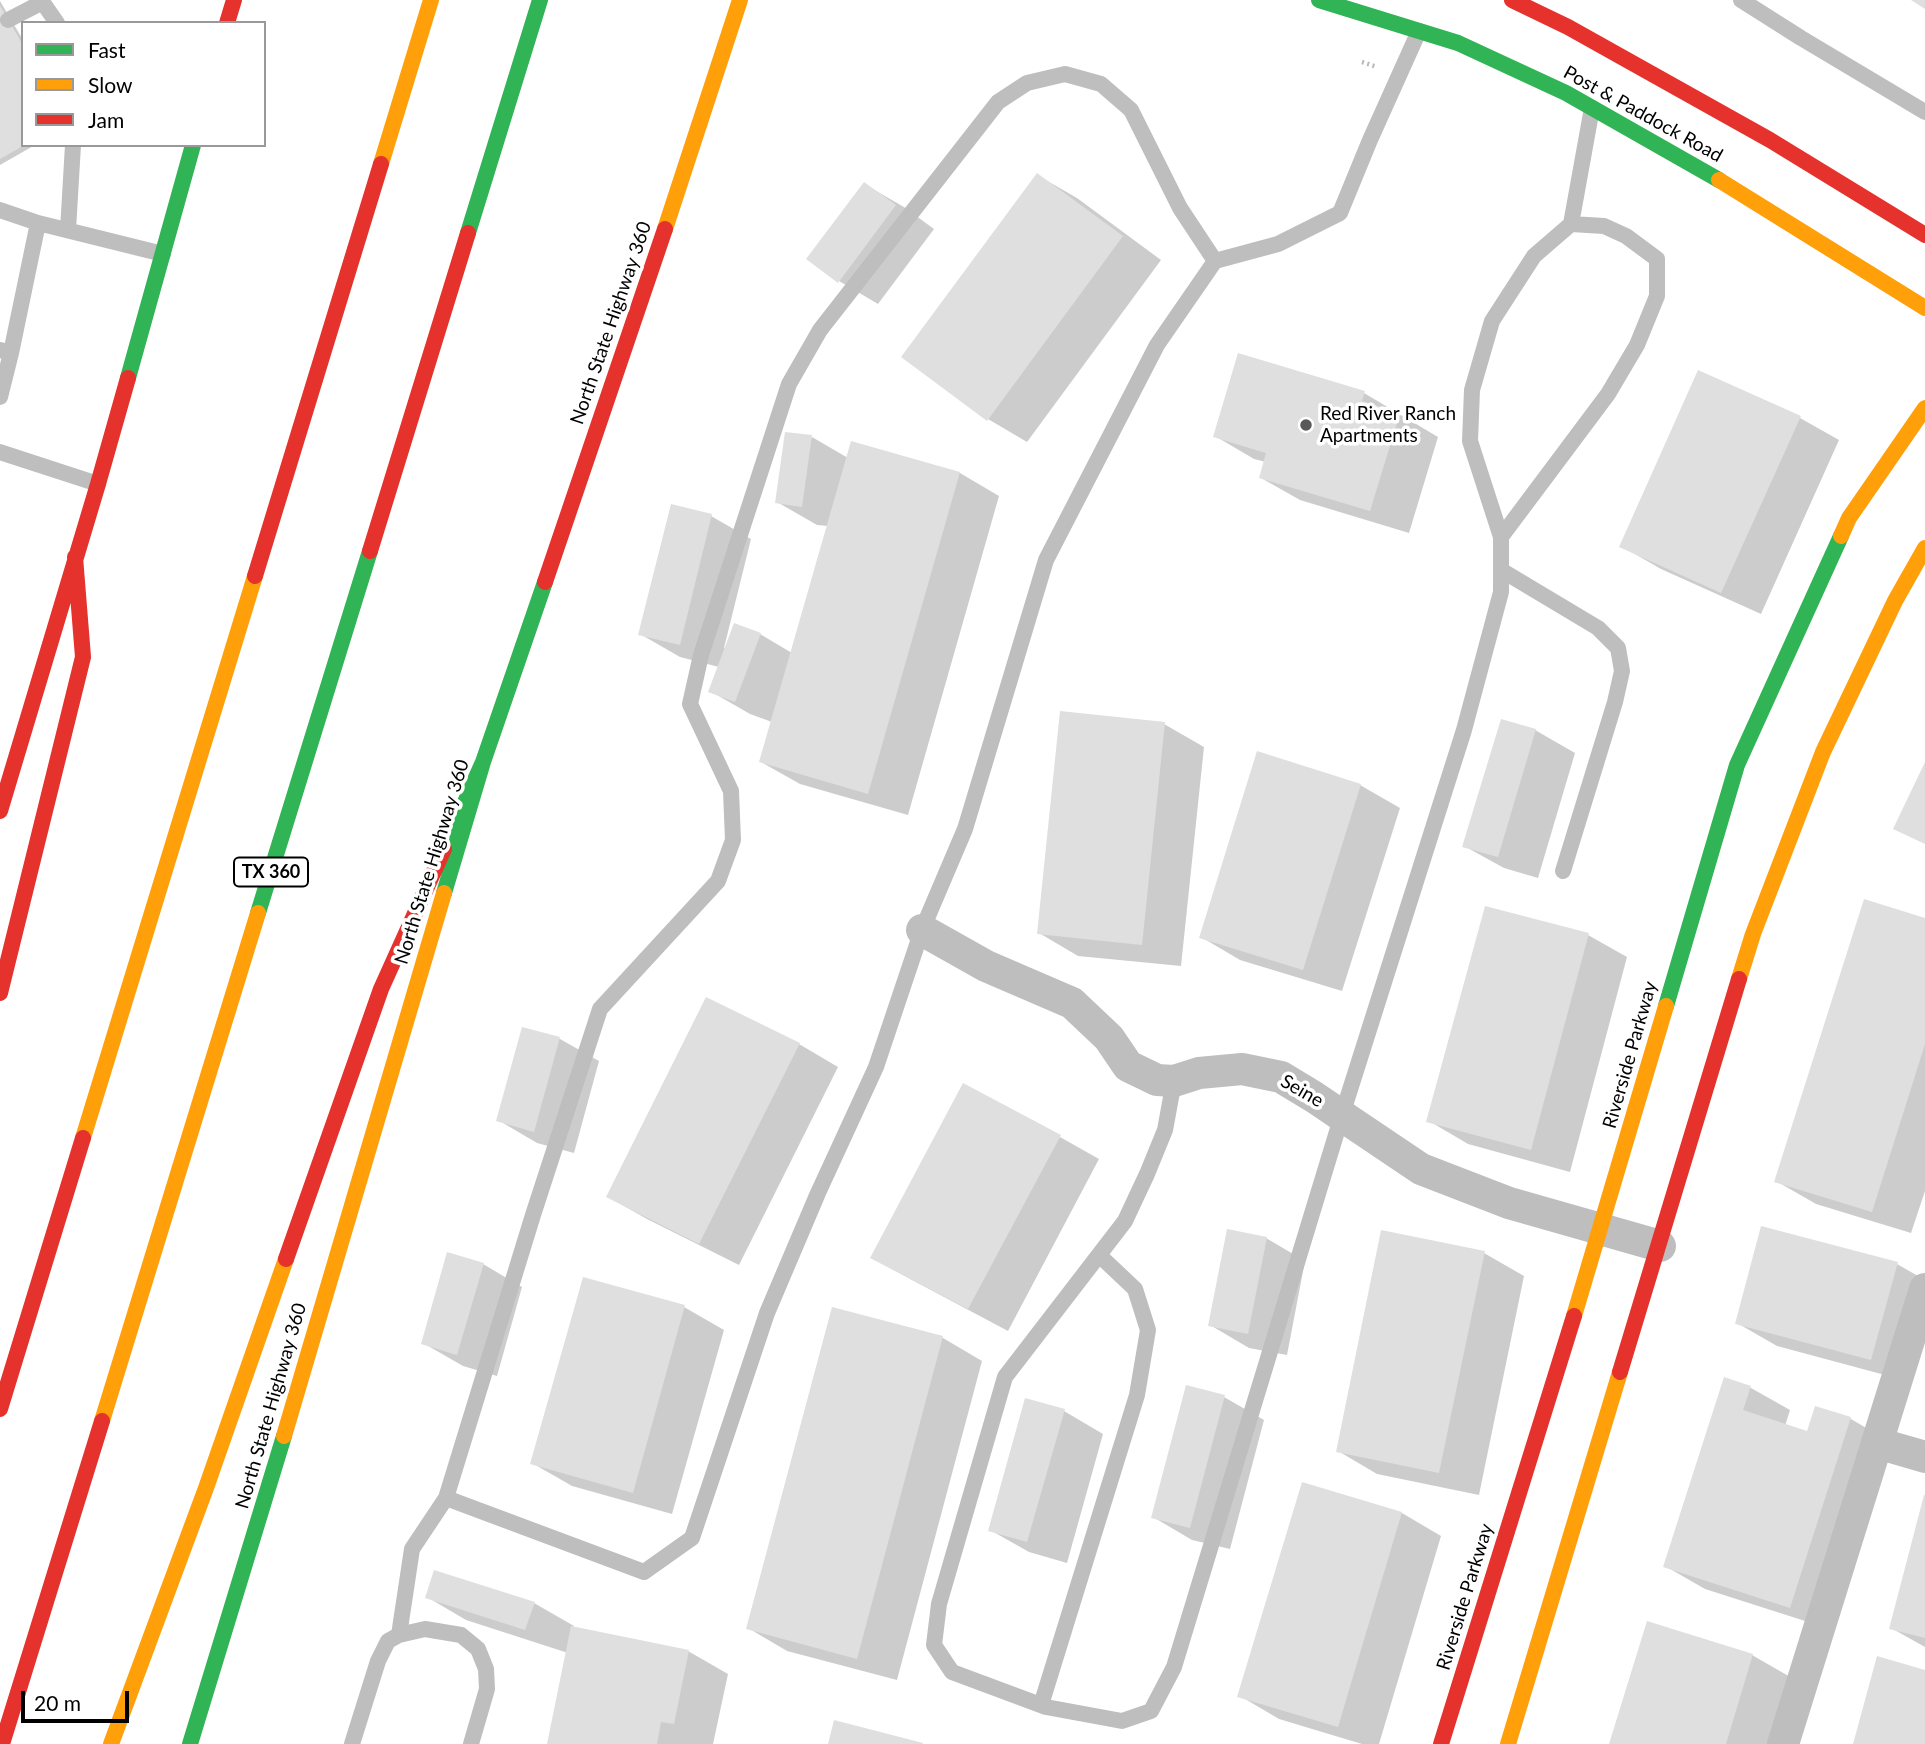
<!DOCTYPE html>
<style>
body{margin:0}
#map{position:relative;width:1925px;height:1744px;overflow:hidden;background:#fff;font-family:Lato,sans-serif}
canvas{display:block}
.legend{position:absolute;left:21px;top:21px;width:245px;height:126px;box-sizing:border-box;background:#fff;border:2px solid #999;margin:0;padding:9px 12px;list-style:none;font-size:21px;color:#000}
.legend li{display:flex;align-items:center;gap:14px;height:35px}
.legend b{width:35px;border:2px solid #999}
.scale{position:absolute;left:21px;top:1691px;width:108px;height:32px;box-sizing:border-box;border:4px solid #000;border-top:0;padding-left:9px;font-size:21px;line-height:24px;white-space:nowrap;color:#000;-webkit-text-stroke:5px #fff;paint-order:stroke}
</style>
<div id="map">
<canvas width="1925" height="1744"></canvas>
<ul class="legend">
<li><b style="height:9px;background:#30b455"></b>Fast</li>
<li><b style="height:9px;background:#ff9f0a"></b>Slow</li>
<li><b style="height:9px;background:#e5322d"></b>Jam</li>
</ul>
<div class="scale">20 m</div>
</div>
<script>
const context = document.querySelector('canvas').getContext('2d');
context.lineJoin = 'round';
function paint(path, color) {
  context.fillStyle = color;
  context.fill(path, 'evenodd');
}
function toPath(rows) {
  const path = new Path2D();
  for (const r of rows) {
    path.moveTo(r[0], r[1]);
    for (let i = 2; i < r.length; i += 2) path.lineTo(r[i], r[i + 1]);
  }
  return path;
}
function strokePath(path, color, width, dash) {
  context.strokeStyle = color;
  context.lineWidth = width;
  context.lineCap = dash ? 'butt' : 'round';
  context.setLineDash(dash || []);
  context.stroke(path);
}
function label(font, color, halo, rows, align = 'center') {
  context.font = font + ' Lato,sans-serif';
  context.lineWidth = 7;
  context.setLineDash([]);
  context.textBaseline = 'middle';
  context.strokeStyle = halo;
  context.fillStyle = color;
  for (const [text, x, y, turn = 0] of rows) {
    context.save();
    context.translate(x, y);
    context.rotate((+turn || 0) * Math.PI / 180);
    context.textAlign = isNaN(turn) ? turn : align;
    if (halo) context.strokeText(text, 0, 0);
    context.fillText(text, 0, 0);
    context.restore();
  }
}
const shadow = toPath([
 [0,1,23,40,23,145,35,145,0,165],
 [1037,175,1077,198,1161,260,1027,442,988,419],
 [864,184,904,207,934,229,878,304,839,281],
 [1364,393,1438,437,1409,533,1300,500,1261,478,1266,462,1254,459,1215,436],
 [1800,418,1839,440,1761,614,1661,569,1621,546],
 [812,437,848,458,852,443,960,473,999,496,908,815,800,784,761,762,772,722,750,714,710,691,719,667,680,657,640,634,711,516,751,539,724,648,726,649,760,634,792,653,828,526,817,525,777,502],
 [1164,724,1204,747,1181,966,1078,956,1039,933],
 [1535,730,1575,753,1538,878,1504,868,1464,846],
 [1360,785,1400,808,1342,991,1240,960,1201,937],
 [1925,920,1925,1191,1911,1233,1816,1204,1776,1181],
 [1588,935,1627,957,1570,1172,1468,1144,1429,1121],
 [523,1029,560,1039,599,1061,574,1153,537,1143,498,1120],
 [799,1044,838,1067,739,1265,647,1219,608,1197],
 [1060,1137,1099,1159,1008,1331,912,1280,872,1258],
 [1266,1238,1305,1261,1287,1355,1249,1348,1210,1325],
 [1484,1253,1524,1276,1479,1495,1377,1474,1338,1451],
 [483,1264,522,1287,497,1376,463,1366,423,1343],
 [1897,1264,1925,1280,1911,1382,1777,1346,1737,1323],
 [684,1307,724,1330,672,1514,572,1486,532,1463],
 [833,1309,943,1338,982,1361,897,1680,787,1651,748,1628],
 [1725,1380,1751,1388,1790,1410,1785,1426,1808,1433,1816,1408,1851,1419,1890,1442,1830,1629,1705,1589,1665,1566],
 [1187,1387,1224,1397,1264,1420,1230,1549,1192,1540,1153,1517],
 [1064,1411,1103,1434,1067,1563,1029,1552,990,1530],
 [1303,1484,1402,1513,1441,1536,1379,1744,1362,1744,1279,1719,1240,1696],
 [1925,1499,1925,1647,1891,1628],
 [427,1597,534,1603,574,1626,573,1628,688,1651,728,1674,713,1744,549,1744,568,1653,466,1620],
 [1752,1655,1792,1678,1772,1744,1611,1744]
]);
const building = toPath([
 [1911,0,1925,0,1925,9],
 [0,6,23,45,23,146,0,159],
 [1037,173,1123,236,987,421,901,357],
 [864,182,896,205,838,283,806,259],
 [1238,353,1365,391,1362,401,1400,413,1370,511,1259,478,1266,453,1213,437],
 [1698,370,1801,416,1721,593,1619,547],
 [785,432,812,435,802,507,775,503],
 [851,441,960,472,868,794,759,762],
 [671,504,712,514,680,645,638,635],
 [734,623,761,633,735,702,708,692],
 [1060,711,1165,722,1142,945,1037,934],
 [1501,719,1536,729,1498,857,1462,847],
 [1257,751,1361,784,1303,970,1199,938],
 [1925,762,1925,844,1893,829],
 [1864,899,1925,918,1925,1044,1872,1212,1774,1182],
 [1485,906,1589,933,1531,1150,1426,1122],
 [706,997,800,1043,699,1244,606,1197],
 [522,1027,560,1037,534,1132,496,1121],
 [963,1083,1061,1135,968,1309,870,1258],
 [1761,1226,1898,1262,1871,1360,1735,1324],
 [1227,1229,1267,1237,1248,1334,1208,1326],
 [1381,1230,1485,1251,1439,1473,1336,1452],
 [447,1252,484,1263,457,1355,421,1344],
 [583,1277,685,1305,633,1493,530,1464],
 [832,1307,943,1336,857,1659,746,1629],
 [1724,1377,1751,1386,1743,1410,1807,1431,1815,1406,1851,1417,1790,1608,1663,1567],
 [1186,1385,1225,1395,1190,1528,1151,1518],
 [1025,1398,1065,1409,1027,1542,988,1531],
 [1302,1482,1402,1512,1338,1727,1237,1697],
 [1924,1495,1925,1495,1925,1638,1889,1629],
 [434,1570,535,1602,525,1630,425,1598],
 [1647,1621,1753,1654,1726,1744,1609,1744],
 [571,1626,689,1650,674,1724,661,1722,657,1744,547,1744],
 [1877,1656,1925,1670,1925,1744,1853,1744],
 [834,1720,923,1743,923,1744,828,1744]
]);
const path = toPath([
 [1362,62,1377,67]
]);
const lane = toPath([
 [41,0,57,23],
 [1741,0,1801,38,1925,112],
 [8,20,43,2],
 [0,210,38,223],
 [68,230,73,145],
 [1215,261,1180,208,1131,110,1101,84,1065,74,1027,83,998,102,820,330,789,384,701,655,690,704,731,791,733,840,718,881,600,1009,533,1215,446,1498,644,1572,692,1538,767,1313,818,1193,876,1067,922,930,965,829,1046,560,1157,345,1215,261,1278,244,1340,213,1370,140,1419,31],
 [0,350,11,353,38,223,163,254],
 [0,397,11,353],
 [0,452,98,484],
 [1501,537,1608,394,1637,345,1657,296,1657,259,1626,236,1604,226,1571,224],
 [1501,570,1598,628,1618,648,1622,671,1615,702,1563,871],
 [1174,1081,1165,1130,1147,1174,1125,1221,1005,1377,939,1604,934,1645,952,1672,1046,1707,1122,1721,1151,1711,1174,1667,1342,1115,1464,730,1501,592,1501,537,1470,441,1472,390,1492,321,1534,256,1571,224,1592,108],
 [399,1635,412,1549,446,1498],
 [1041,1705,1137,1395,1148,1330,1135,1289,1099,1255],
 [352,1744,378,1661,388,1641,399,1635,425,1629,461,1635,478,1649,486,1669,487,1689,471,1744]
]);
const street = toPath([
 [922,930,986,966,1072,1003,1109,1038,1128,1066,1157,1080,1174,1081,1199,1073,1242,1069,1281,1077,1314,1097,1421,1169,1509,1203,1660,1246],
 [1877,1443,1925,1457],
 [1783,1744,1925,1289]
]);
const fast = toPath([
 [1319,0,1458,43,1566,93,1719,180],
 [468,233,540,0],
 [128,378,193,145],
 [444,849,483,762],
 [444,893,483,762,545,582],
 [258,913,370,551],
 [1666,1006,1737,765,1841,536],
 [190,1744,284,1436]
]);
const slow = toPath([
 [381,164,431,0],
 [1719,180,1925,308],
 [665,229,740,0],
 [1841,536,1849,518,1925,408],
 [1739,979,1753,934,1823,752,1895,601,1925,548],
 [83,1138,255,576],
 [1574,1316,1666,1006],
 [102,1421,258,913],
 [284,1436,444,893],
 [111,1744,206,1488,286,1259],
 [1508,1744,1620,1372]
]);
const jam = toPath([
 [1512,0,1568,27,1770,140,1925,235],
 [227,23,234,0],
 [370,551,468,233],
 [255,576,381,164],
 [545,582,665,229],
 [0,811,98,484,128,378],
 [0,993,83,657,75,557],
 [286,1259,381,989,444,849],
 [1620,1372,1739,979],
 [0,1409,83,1138],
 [2,1744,102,1421],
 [1441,1744,1574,1316]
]);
const markers = [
 [1306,425,7,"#595959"]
];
const shields = [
 [271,872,74]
];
const shieldNames = [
 ["TX 360",271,872]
];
const streetNames = [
 ["Post & Paddock Road",1643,114,29],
 ["North State Highway 360",611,323,-71],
 ["North State Highway 360",432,862,-73],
 ["Riverside Parkway",1630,1055,-74],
 ["Seine",1302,1091,30],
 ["North State Highway 360",271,1406,-74],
 ["Riverside Parkway",1465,1597,-73]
];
const poiNames = [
 ["Red River Ranch",1320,414],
 ["Apartments",1320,436]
];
paint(shadow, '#0003');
paint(building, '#dfdfdf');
strokePath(path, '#b9b9b9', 4.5, [2, 3.5]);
strokePath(lane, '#bebebe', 16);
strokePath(street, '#bebebe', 32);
strokePath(fast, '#30b455', 16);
strokePath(slow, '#ff9f0a', 16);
strokePath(jam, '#e5322d', 16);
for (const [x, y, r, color] of markers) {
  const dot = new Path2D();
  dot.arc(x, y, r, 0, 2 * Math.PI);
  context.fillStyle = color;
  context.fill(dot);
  strokePath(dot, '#fff', 2.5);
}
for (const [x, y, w] of shields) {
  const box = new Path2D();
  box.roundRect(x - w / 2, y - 14.5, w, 29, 5);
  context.fillStyle = '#fff';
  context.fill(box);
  strokePath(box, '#000', 2);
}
label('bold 18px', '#000', null, shieldNames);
label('19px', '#000', '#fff', streetNames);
label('19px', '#000', '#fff', poiNames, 'left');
</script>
